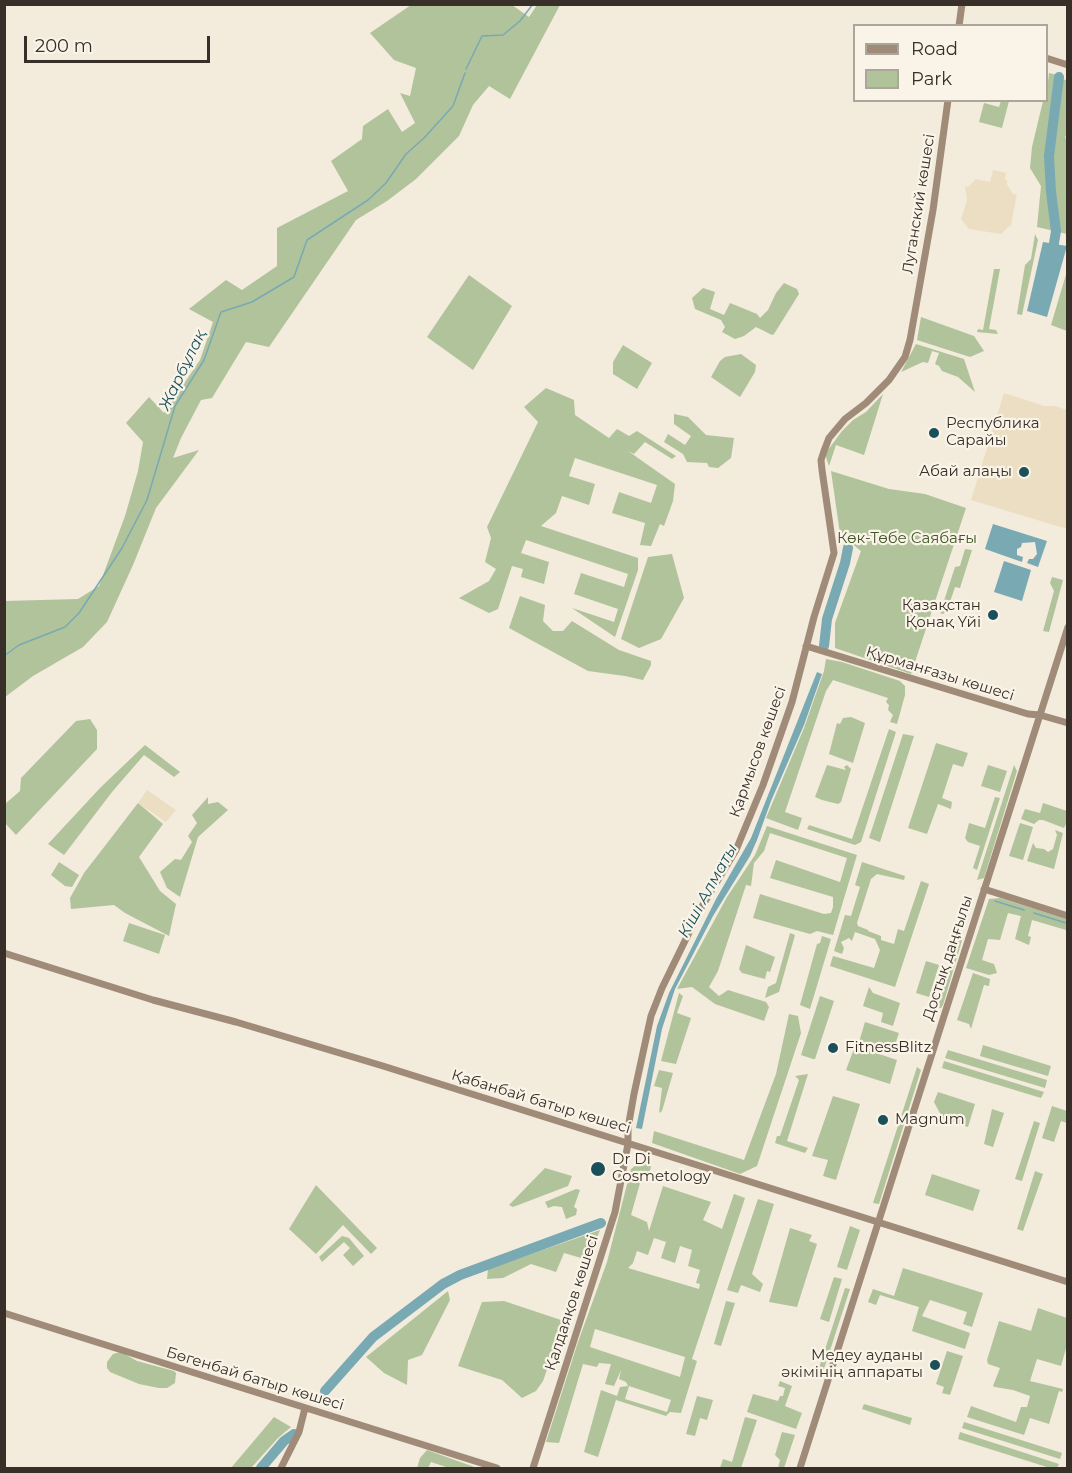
<!DOCTYPE html>
<meta charset="utf-8">
<style>
body{margin:0}
#map{position:relative;width:1072px;height:1473px;overflow:hidden;background:#f3ebdc;font-family:Montserrat,sans-serif}
canvas{display:block}
.frame{position:absolute;inset:0;border:6px solid #382f28;pointer-events:none}
.legend{position:absolute;left:853px;top:24px;width:195px;height:78px;box-sizing:border-box;background:#faf4e8;border:2px solid #aca59b;margin:0;padding:8px 10px;list-style:none;font-size:18px;color:#382f28}
.legend li{display:flex;align-items:center;gap:12px;height:30px}
.legend b{width:30px;border:2px solid #aca59b}
.scale{position:absolute;left:24px;top:36px;width:186px;height:27px;box-sizing:border-box;border:3px solid #382f28;border-top:0;padding-left:8px;font-size:18px;line-height:21px;white-space:nowrap;color:#382f28;-webkit-text-stroke:4px #faf4e8;paint-order:stroke}
</style>
<div id="map">
<canvas width="1072" height="1473"></canvas>
<div class="frame"></div>
<ul class="legend">
<li><b style="height:8px;background:#a08b78"></b>Road</li>
<li><b style="height:16px;background:#b1c39b"></b>Park</li>
</ul>
<div class="scale">200 m</div>
</div>
<script>
const context = document.querySelector('canvas').getContext('2d');
context.lineJoin = 'round';
function paint(path, color) {
  context.fillStyle = color;
  context.fill(path, 'evenodd');
}
function toPath(rows) {
  const path = new Path2D();
  for (const r of rows) {
    path.moveTo(r[0], r[1]);
    for (let i = 2; i < r.length; i += 2) path.lineTo(r[i], r[i + 1]);
  }
  return path;
}
function strokePath(path, color, width, dash) {
  context.strokeStyle = color;
  context.lineWidth = width;
  context.lineCap = dash ? 'butt' : 'round';
  context.setLineDash(dash || []);
  context.stroke(path);
}
function label(font, color, halo, rows, align = 'center') {
  context.font = font + ' Montserrat,sans-serif';
  context.lineWidth = 4.5;
  context.setLineDash([]);
  context.textBaseline = 'middle';
  context.strokeStyle = halo;
  context.fillStyle = color;
  for (const [text, x, y, turn = 0] of rows) {
    context.save();
    context.translate(x, y);
    context.rotate((+turn || 0) * Math.PI / 180);
    context.textAlign = isNaN(turn) ? turn : align;
    if (halo) context.strokeText(text, 0, 0);
    context.fillText(text, 0, 0);
    context.restore();
  }
}
const green = toPath([
 [472,5,512,5,529,17,537,5,560,5,510,99,489,86,473,105,459,136,416,179,387,201,356,220,269,347,246,342,212,398,201,400,181,438,173,458,199,450,156,508,133,565,107,622,83,647,33,676,5,697,5,601,78,599,99,586,125,516,138,471,143,442,126,423,149,397,164,413,200,360,213,322,189,309,226,280,242,290,277,266,277,228,348,191,331,161,362,139,363,126,388,109,402,132,415,123,400,93,410,96,416,68,394,60,370,33,411,5],
 [1049,73,1057,75,1057,79,1067,80,1068,129,1065,138,1068,139,1067,234,1037,227,1041,186,1030,168,1032,147,1043,101,1046,100],
 [1001,101,1009,101,1002,128,979,122,984,103,999,107],
 [1035,234,1038,240,1022,315,1017,314,1025,265,1031,259],
 [994,269,1000,269,989,329,996,330,998,334,977,332,978,329,983,330],
 [1067,271,1068,330,1067,331,1051,325],
 [469,275,512,306,473,370,427,337],
 [784,283,797,289,799,294,774,334,772,335,756,327,744,336,735,339,722,332,725,327,721,320,695,309,692,298,703,288,715,292,710,309,724,315,730,303,757,314,760,318,768,310,776,293],
 [921,317,974,336,984,351,970,357,917,340],
 [916,344,964,359,975,392,958,377,942,371,939,366,935,364,939,353,932,351,928,363,923,362,901,372],
 [623,345,652,363,637,389,613,374,613,362],
 [741,354,756,365,755,372,740,397,711,377,720,361,725,357],
 [546,388,574,400,575,415,609,438,617,429,629,436,637,431,676,456,672,459,645,442,634,454,628,451,675,484,673,501,664,526,660,524,651,546,640,545,645,523,612,513,619,492,651,503,657,485,575,458,569,476,595,484,589,505,562,496,556,513,541,526,638,558,638,570,615,637,572,608,614,622,618,609,574,594,581,573,624,587,628,574,526,540,521,553,549,562,544,584,521,577,523,569,512,566,498,609,489,613,459,598,489,581,496,569,485,562,491,538,487,527,538,422,524,407],
 [883,394,864,455,836,445,829,466,825,454,842,431,853,420,866,412],
 [674,414,688,417,706,435,734,438,731,458,718,468,709,467,707,463,687,462,683,454,664,442,668,434,685,445,691,436,674,424],
 [831,471,889,489,925,494,966,508,911,674,835,648,835,623,861,551,840,534],
 [965,549,972,550,960,588,955,587,947,611,943,614,940,613,955,567,960,566],
 [672,554,684,598,661,639,639,648,621,639,648,557],
 [1052,577,1063,580,1049,632,1043,631,1054,591,1050,583],
 [520,596,545,605,543,621,553,631,563,631,572,621,619,650,651,661,651,665,643,680,625,676,588,671,509,628],
 [826,659,842,662,900,681,905,686,905,695,897,724,890,722,893,715,888,710,889,705,886,702,888,698,833,680,826,691,785,812,802,818,798,830,766,818,804,728,824,671],
 [851,717,865,723,853,763,829,754,837,723,840,724,843,718],
 [90,719,97,730,97,749,16,835,5,823,5,804,20,791,21,778,76,721],
 [889,729,896,732,861,842,855,845,807,829,809,825,852,839],
 [903,734,914,736,880,842,869,838],
 [936,743,968,753,963,767,953,764,942,798,952,802,951,809,938,804,927,834,908,828],
 [145,745,180,772,174,777,144,755,112,792,64,855,48,844,100,788],
 [827,765,846,770,844,767,847,765,851,769,841,802,838,804,822,800,815,797],
 [988,765,1007,771,1000,792,981,786],
 [1014,765,1017,771,984,878,977,880],
 [208,797,208,804,218,802,228,810,198,837,180,897,167,888,160,872,175,859,181,860,192,842,188,836,197,823,192,815],
 [995,797,1000,798,977,870,973,868,980,846,968,842,965,838,969,823,985,828],
 [138,803,163,824,139,857,160,891,176,904,169,936,125,913,114,905,71,909,70,898,84,873],
 [1043,803,1067,811,1067,822,1064,828,1043,820,1039,820,1034,824,1021,819,1025,809,1040,813],
 [1020,823,1033,827,1023,860,1009,856],
 [767,826,857,855,833,935,817,931,810,934,753,918,760,894,824,914,831,913,833,907,833,897,770,878,776,860,840,882,847,858,770,833,764,851,754,863,751,886,746,885,718,971,709,987,719,996,728,990,766,1002,769,1007,764,1021,715,1004,692,987,677,989,727,897,755,855],
 [1055,830,1063,833,1054,869,1027,861,1033,843,1036,848,1044,849,1048,852,1053,849,1057,835],
 [59,862,79,875,72,887,65,886,51,875],
 [862,862,905,876,904,880,877,874,871,879,857,923,858,926,868,930,868,931,881,936,881,940,894,944,898,929,904,931,921,881,929,884,895,987,830,966,833,956,874,968,880,950,875,939,855,932,852,941,849,938,841,942,844,948,842,954,834,951,845,915,851,916,860,887,855,885],
 [1000,898,1067,919,1067,925,1066,930,1032,920,1028,936,1031,937,1029,945,1015,939,1021,916,1008,913,1000,940,988,939,982,960,994,964,997,973,989,975,966,968,989,899],
 [129,923,165,935,159,954,123,941],
 [790,933,795,935,779,992,765,998,768,987,776,983],
 [822,936,831,939,810,1009,800,1005,817,944,820,943],
 [960,936,963,937,943,1005,941,1008,937,1008],
 [746,945,775,957,770,972,767,971,765,979,742,973,739,969],
 [926,961,939,965,929,997,916,993],
 [973,973,990,979,989,986,984,985,971,1029,969,1024,957,1020],
 [869,987,873,993,900,1003,893,1026,881,1022,883,1013,863,1006],
 [679,993,683,996,677,1013,691,1018,676,1064,661,1061],
 [820,996,834,1001,815,1059,813,1059,801,1055],
 [789,1014,798,1016,801,1033,757,1166,740,1174,652,1143,654,1131,744,1160,776,1074],
 [865,1022,899,1033,892,1053,859,1042],
 [983,1045,1051,1066,1048,1076,980,1056],
 [855,1046,897,1060,890,1084,846,1070],
 [948,1050,1047,1080,1045,1088,945,1058],
 [944,1061,1044,1092,1041,1098,942,1068],
 [917,1067,921,1070,879,1204,873,1203],
 [659,1070,673,1073,662,1111,659,1113,662,1088,654,1086],
 [808,1074,787,1141,808,1148,805,1153,775,1143,777,1136,780,1136,799,1080,795,1076],
 [938,1092,975,1104,968,1127,943,1119,934,1102],
 [833,1096,860,1104,836,1180,823,1176,828,1160,812,1156],
 [1052,1106,1067,1111,1067,1123,1061,1121,1054,1142,1042,1138],
 [992,1109,1004,1113,993,1147,984,1144],
 [1034,1121,1040,1123,1022,1181,1015,1179],
 [640,1162,651,1166,650,1171,642,1176,631,1215,647,1222,649,1231,663,1186,711,1202,703,1220,722,1229,734,1194,745,1198,692,1359,697,1361,681,1413,670,1412,666,1416,616,1400,598,1457,584,1452,601,1390,617,1396,620,1387,628,1386,626,1382,619,1379,621,1370,614,1386,605,1384,611,1364,599,1363,597,1367,583,1364,559,1443,546,1442,578,1342,607,1262,631,1169],
 [654,1238,666,1242,661,1258,675,1263,680,1246,692,1250,688,1266,700,1270,696,1283,700,1284,699,1289,628,1268,633,1263,637,1251,648,1255],
 [595,1329,685,1357,680,1377,590,1347],
 [629,1386,671,1400,667,1412,625,1399],
 [545,1168,572,1176,568,1186,513,1207,509,1205],
 [1035,1171,1043,1174,1023,1231,1017,1229],
 [932,1174,980,1190,973,1211,925,1195],
 [316,1185,377,1248,371,1254,343,1225,316,1254,289,1229],
 [576,1189,580,1190,574,1207,577,1209,576,1215,566,1219,562,1207,554,1206,548,1208,545,1202],
 [758,1199,774,1204,752,1274,763,1284,760,1292,741,1285,738,1293,727,1290],
 [850,1226,860,1230,847,1270,837,1267],
 [790,1228,812,1235,809,1241,817,1244,797,1307,769,1302],
 [600,1230,591,1252,581,1258,564,1253,556,1272,531,1264,503,1278,487,1279,488,1269],
 [342,1236,349,1238,364,1256,353,1266,343,1255,350,1248,344,1242,322,1262,319,1257],
 [903,1268,983,1293,972,1327,963,1324,967,1312,930,1300,922,1316,970,1333,965,1349,912,1331,919,1307,880,1295,876,1305,868,1302,873,1289,894,1296],
 [834,1277,842,1279,829,1322,820,1319],
 [845,1288,850,1289,823,1372,818,1371],
 [448,1291,450,1300,422,1355,408,1360,407,1385,384,1373,366,1357],
 [504,1301,564,1321,543,1381,536,1391,522,1398,502,1380,458,1366,482,1302],
 [726,1301,735,1303,721,1346,714,1344],
 [1038,1308,1067,1318,1067,1345,1061,1366,1037,1359,1030,1381,1063,1389,1062,1392,1059,1391,1049,1424,1030,1418,1024,1435,967,1417,971,1406,1016,1422,1021,1407,1027,1407,1030,1396,1013,1390,995,1387,993,1386,1000,1368,988,1364,987,1360,999,1321,1031,1331],
 [947,1351,963,1356,950,1395,942,1393,944,1387,936,1384],
 [121,1352,137,1361,174,1371,176,1373,175,1383,167,1388,159,1388,139,1384,110,1372,107,1368,107,1362,113,1354],
 [780,1381,792,1386,785,1406,802,1413,796,1429,747,1412,753,1394,778,1401,780,1396,783,1396,785,1388,778,1386],
 [697,1396,713,1400,707,1420,700,1418,695,1436,686,1434],
 [864,1404,912,1418,910,1425,862,1409],
 [274,1417,291,1427,278,1438,251,1468,231,1468],
 [745,1417,757,1420,741,1468,720,1468,723,1459,732,1462],
 [964,1422,1062,1453,1060,1459,962,1428],
 [782,1432,795,1435,784,1468,778,1468,780,1460,775,1455],
 [960,1432,1059,1464,1057,1468,1050,1468,958,1439],
 [427,1450,477,1468,449,1468,431,1462,428,1468,417,1468,420,1458]
]);
const plaza = toPath([
 [993,170,1006,173,1005,180,1009,181,1006,183,1014,195,1017,193,1011,226,1008,227,1001,234,969,229,961,219,967,200,965,186,968,187,976,179,990,182],
 [1004,393,1044,406,1055,406,1067,410,1067,529,971,500],
 [147,790,176,810,166,822,138,803]
]);
const water = toPath([
 [1043,242,1067,246,1047,317,1027,311],
 [993,524,1047,541,1038,567,1027,563,1029,559,1033,559,1037,554,1035,542,1022,543,1021,547,1017,549,1017,555,1023,557,1022,562,985,549],
 [1004,561,1031,570,1022,601,994,592],
 [817,672,822,674,804,725,771,801,757,840,750,856,713,916,675,989,662,1029,642,1129,636,1128,657,1026,669,993,716,899,751,838]
]);
const stream = toPath([
 [466,69,482,36,503,35,520,21,533,4],
 [4,656,19,645,65,627,79,613,122,548,147,500,175,406,204,360,221,312,252,302,294,277,307,240,368,200,386,183,406,154,424,138,453,106,465,73],
 [995,901,1024,910],
 [1034,913,1066,923]
]);
const river = toPath([
 [1052,255,1056,231,1051,192,1049,156,1059,77],
 [824,646,827,619,845,563,848,548],
 [325,1391,373,1337,443,1284,460,1275,601,1223],
 [261,1468,284,1441,294,1434]
]);
const secondary = toPath([
 [959,26,962,4],
 [1046,58,1068,65],
 [806,646,1028,714,1040,715,1068,723],
 [984,889,1068,916],
 [4,953,153,1000,236,1022,383,1066,1068,1282],
 [4,1313,497,1468],
 [281,1468,299,1432,305,1408],
 [533,1468,615,1212,628,1144,628,1128,634,1094,651,1016,662,988,701,908,736,850,763,785,792,702,814,617,834,553,822,470,821,460,824,451,829,438,845,419,866,403,889,380,905,357,910,340,933,210,948,100],
 [800,1468,1068,627]
]);
const markers = [
 [934,433,6,"#1b505b"],
 [1024,472,6,"#1b505b"],
 [993,615,6,"#1b505b"],
 [833,1048,6,"#1b505b"],
 [883,1120,6,"#1b505b"],
 [598,1169,8,"#1b505b"],
 [935,1365,6,"#1b505b"]
];
const streetNames = [
 ["Луганский көшесі",919,204,-81],
 ["Құрманғазы көшесі",940,674,17],
 ["Қармысов көшесі",758,752,-70],
 ["Достық даңғылы",948,958,-72],
 ["Қабанбай батыр көшесі",541,1102,17],
 ["Қалдаяқов көшесі",572,1303,-72],
 ["Бөгенбай батыр көшесі",255,1379,17]
];
const poiNames = [
 ["Республика",946,424],
 ["Сарайы",946,441],
 ["Абай алаңы",1012,472,"right"],
 ["Қазақстан",981,606,"right"],
 ["Қонақ Үйі",981,623,"right"],
 ["FitnessBlitz",845,1048],
 ["Magnum",895,1120],
 ["Dr Di",612,1160],
 ["Cosmetology",612,1177],
 ["Медеу ауданы",923,1356,"right"],
 ["әкімінің аппараты",923,1373,"right"]
];
const parkNames = [
 ["Көк-Төбе Саябағы",907,539]
];
const waterNames = [
 ["Жарбұлақ",183,370,-64],
 ["Кіші Алматы",708,891,-61]
];
paint(green, '#b1c39b');
paint(plaza, '#ecdec2');
paint(water, '#79a9b2');
strokePath(stream, '#79a9b2', 1.5);
strokePath(river, '#79a9b2', 10);
strokePath(secondary, '#a08b78', 7);
for (const [x, y, r, color] of markers) {
  const dot = new Path2D();
  dot.arc(x, y, r, 0, 2 * Math.PI);
  context.fillStyle = color;
  context.fill(dot);
  strokePath(dot, '#faf4e8', 2);
}
label('15px', '#382f28', '#faf4e8', streetNames);
label('15px', '#382f28', '#faf4e8', poiNames, 'left');
label('15px', '#42572a', '#faf4e8', parkNames);
label('italic 16px', '#1b505b', '#faf4e8', waterNames);
</script>
